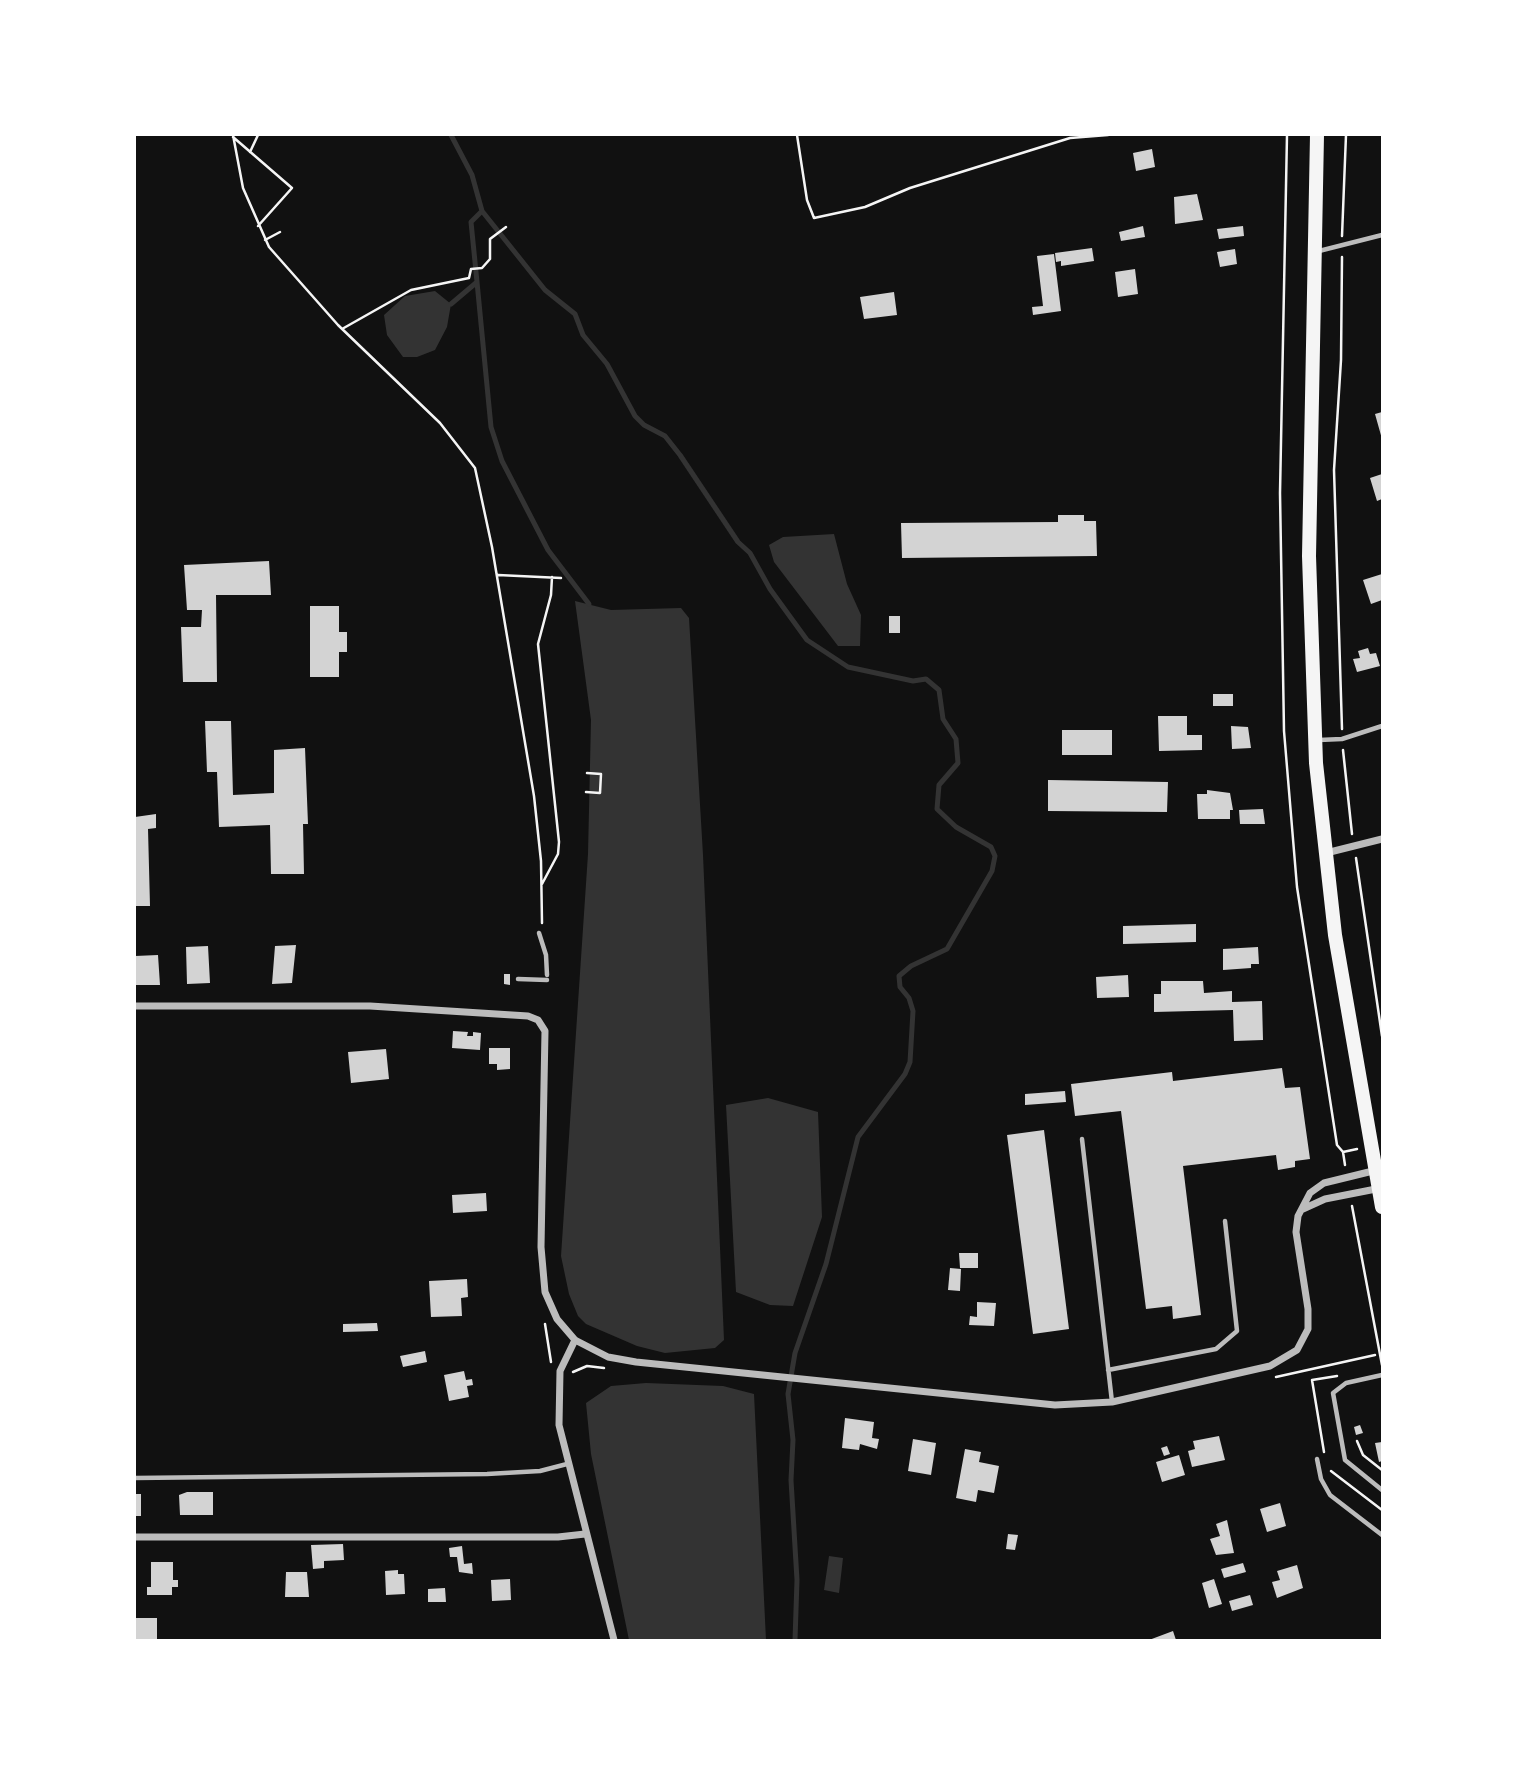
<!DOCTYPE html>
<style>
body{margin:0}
#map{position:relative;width:1517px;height:1775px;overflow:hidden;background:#111;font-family:Montserrat,sans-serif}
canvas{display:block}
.frame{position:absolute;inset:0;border:136px solid #fff;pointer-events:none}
</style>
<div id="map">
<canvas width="1517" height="1775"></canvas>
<div class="frame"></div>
</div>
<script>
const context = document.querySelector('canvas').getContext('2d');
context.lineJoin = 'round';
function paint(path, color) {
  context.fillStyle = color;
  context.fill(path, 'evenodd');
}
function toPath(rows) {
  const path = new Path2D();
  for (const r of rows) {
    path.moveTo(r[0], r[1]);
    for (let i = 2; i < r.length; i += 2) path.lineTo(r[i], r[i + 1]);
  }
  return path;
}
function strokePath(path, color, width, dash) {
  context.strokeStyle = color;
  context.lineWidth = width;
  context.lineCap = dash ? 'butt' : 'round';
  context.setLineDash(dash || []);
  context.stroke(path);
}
const water = toPath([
 [435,291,451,304,447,327,435,350,417,357,403,357,387,335,384,315,405,296],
 [834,534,847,584,861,615,860,646,838,646,774,562,769,545,783,537],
 [575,601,611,610,681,608,689,618,703,855,724,1340,715,1348,665,1353,637,1346,586,1324,578,1316,569,1294,561,1256,588,854,591,720],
 [768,1098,818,1112,822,1217,793,1306,770,1305,736,1292,726,1105],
 [646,1383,723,1386,754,1394,766,1640,629,1640,591,1454,586,1403,611,1386],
 [829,1556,843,1558,839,1593,824,1590]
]);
const stream = toPath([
 [451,135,472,175,482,211,545,290,575,314,583,335,607,364,635,416,644,425,665,436,680,455,738,542,750,553,770,589,807,640,848,667,913,681,926,679,939,690,943,719,956,739,958,763,939,785,937,809,956,827,991,847,995,856,992,871,947,949,911,966,899,976,900,987,909,998,913,1011,910,1062,905,1074,858,1137,826,1264,795,1353,788,1394,793,1440,791,1480,797,1580,795,1640],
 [477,282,491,427,502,461,548,550,589,604],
 [451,304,477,282,471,222,482,211]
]);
const building = toPath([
 [1152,149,1155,167,1136,171,1133,153],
 [1197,194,1203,220,1175,224,1174,197],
 [1143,226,1145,237,1121,241,1119,232],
 [1243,226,1244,236,1219,239,1217,229],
 [1092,248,1094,261,1061,266,1061,261,1056,262,1055,253],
 [1235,249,1237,264,1220,267,1217,252],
 [1054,254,1061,311,1033,315,1032,307,1043,306,1037,256],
 [1135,269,1138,294,1118,297,1115,272],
 [894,292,897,315,864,319,860,297],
 [1382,412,1382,439,1375,414],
 [1382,474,1382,499,1377,501,1370,478],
 [1058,515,1084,515,1084,521,1096,521,1097,556,902,558,901,523,1058,522],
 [269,561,271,595,216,595,217,682,183,682,181,627,201,627,202,610,187,610,184,565],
 [1382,574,1382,600,1371,604,1363,580],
 [310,606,339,606,339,632,347,632,347,652,339,652,339,677,310,677],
 [889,616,900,616,900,633,889,633],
 [1368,648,1370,654,1376,653,1380,666,1357,672,1353,659,1360,658,1358,651],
 [1213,694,1233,694,1233,706,1213,706],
 [1158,716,1187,716,1187,735,1202,735,1202,750,1159,751],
 [205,721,231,721,233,795,274,793,274,750,305,748,308,824,303,824,304,874,271,874,270,825,219,827,217,772,207,772],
 [1231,726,1248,727,1251,748,1232,749],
 [1062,730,1112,730,1112,755,1062,755],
 [1048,780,1168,782,1167,812,1048,811],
 [1207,790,1230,793,1233,810,1230,810,1230,819,1198,819,1197,794,1207,794],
 [1263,809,1265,824,1240,824,1239,810],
 [156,814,156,828,148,829,150,906,136,906,135,817],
 [1196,924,1196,942,1123,944,1123,926],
 [296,945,292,983,272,984,275,946],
 [208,946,210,983,187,984,186,947],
 [1258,947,1259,964,1251,964,1251,968,1223,970,1223,949],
 [158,955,160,985,135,985,135,956],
 [504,974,510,974,510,985,504,984],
 [1128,975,1129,997,1097,998,1096,977],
 [1161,981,1203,981,1204,993,1232,991,1232,1002,1262,1001,1263,1040,1234,1041,1233,1010,1154,1012,1154,994,1161,994],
 [453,1031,468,1032,467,1036,473,1036,473,1032,481,1033,480,1050,452,1048],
 [489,1048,510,1048,510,1069,497,1070,497,1064,489,1064],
 [386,1049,389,1079,351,1083,348,1052],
 [1282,1068,1285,1088,1300,1087,1310,1159,1295,1161,1295,1167,1278,1170,1276,1155,1183,1166,1201,1315,1173,1319,1172,1306,1146,1309,1121,1111,1075,1116,1071,1084,1172,1072,1173,1081],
 [1065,1091,1066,1102,1025,1105,1025,1094],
 [1044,1130,1069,1329,1033,1334,1007,1135],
 [486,1193,487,1211,453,1213,452,1195],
 [959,1253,978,1253,978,1268,960,1268],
 [950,1268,961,1269,960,1291,948,1290],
 [467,1279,468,1297,461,1298,462,1316,431,1317,429,1281],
 [977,1302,996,1303,994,1326,969,1325,970,1316,977,1317],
 [377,1323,378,1331,343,1332,343,1324],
 [425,1351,427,1362,403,1367,400,1356],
 [464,1371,466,1380,472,1379,473,1385,467,1386,469,1397,449,1401,444,1375],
 [845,1418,874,1422,872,1438,879,1439,877,1449,860,1444,859,1450,842,1448],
 [1360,1425,1363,1433,1356,1435,1354,1427],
 [1219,1436,1225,1460,1192,1467,1188,1451,1195,1449,1193,1441],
 [913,1439,936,1443,931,1475,908,1471],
 [1382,1442,1382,1461,1379,1462,1375,1443],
 [1167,1446,1170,1454,1164,1456,1161,1448],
 [965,1449,981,1452,979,1462,999,1466,994,1493,978,1490,976,1502,956,1498],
 [1179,1455,1185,1475,1162,1482,1156,1462],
 [187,1492,213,1492,213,1515,180,1515,179,1495],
 [135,1494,141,1494,141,1516,135,1516],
 [1280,1503,1286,1526,1267,1532,1260,1509],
 [1227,1520,1234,1553,1216,1555,1210,1539,1220,1536,1216,1524],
 [1008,1534,1018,1535,1015,1550,1006,1549],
 [343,1544,344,1560,324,1561,324,1568,313,1569,311,1545],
 [462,1546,464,1564,472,1563,473,1574,459,1572,457,1557,450,1557,449,1548],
 [151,1562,173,1562,173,1580,178,1580,178,1587,172,1587,172,1595,147,1595,147,1587,151,1587],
 [1243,1563,1246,1572,1224,1578,1221,1569],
 [1297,1565,1303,1588,1277,1598,1272,1582,1280,1580,1277,1571],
 [398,1570,398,1574,404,1574,405,1594,386,1595,385,1571],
 [286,1572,307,1572,309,1597,285,1597],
 [510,1579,511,1600,492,1601,491,1580],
 [1214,1579,1222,1604,1209,1608,1202,1583],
 [445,1588,446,1602,428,1602,428,1589],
 [1250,1595,1253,1605,1232,1611,1229,1601],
 [135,1618,157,1618,157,1640,135,1640],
 [1173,1631,1176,1640,1149,1640]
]);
const path = toPath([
 [233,135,243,188,269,247,338,325,440,423,475,468,492,547,534,796,541,861,542,923],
 [797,135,807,200,814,218,865,207,910,188,1070,138,1108,135],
 [1287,135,1280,493,1284,731,1297,887,1337,1145,1343,1152,1345,1165],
 [233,137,292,188,258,226],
 [250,152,258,135],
 [1342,236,1346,135],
 [265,240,280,232],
 [342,329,411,290,469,278,471,269,482,268,490,259,490,239,506,227],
 [498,575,561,578],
 [1342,729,1334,470,1341,360,1342,257],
 [1343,750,1352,834],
 [586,792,600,793,601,774,587,773],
 [1356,858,1382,1036],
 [542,884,558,854,559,842,538,644,551,595,552,577],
 [1343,1152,1357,1149],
 [1352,1206,1382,1365],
 [545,1324,551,1362],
 [573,1372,587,1366,604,1368],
 [1276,1377,1375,1355],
 [1357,1441,1363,1455,1382,1470],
 [1324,1452,1312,1380,1337,1376],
 [1331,1471,1382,1510]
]);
const service = toPath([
 [1319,251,1382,235],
 [1319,740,1342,739,1382,726],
 [539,933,546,955,547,975],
 [518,979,547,980],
 [1082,1139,1112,1402],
 [1108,1370,1216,1349,1237,1331,1225,1221],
 [1382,1375,1346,1383,1333,1393,1345,1460,1382,1490],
 [1317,1459,1321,1479,1330,1495,1382,1535],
 [135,1478,487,1474,540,1471,567,1464]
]);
const minor = toPath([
 [1326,853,1382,839],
 [135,1006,370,1006,528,1016,538,1020,545,1031,541,1247,545,1292,557,1319,575,1340,608,1357,636,1362,1055,1405,1112,1402,1270,1366,1297,1350,1308,1329,1308,1309,1296,1232,1298,1216,1310,1193,1324,1183,1377,1170],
 [1303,1209,1325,1199,1381,1188],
 [575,1340,560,1371,559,1425,614,1640],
 [135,1537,558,1537,585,1534]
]);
const primary = toPath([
 [1317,135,1309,556,1316,763,1335,935,1382,1207]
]);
paint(water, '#333');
strokePath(stream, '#333', 5);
paint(building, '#d3d3d3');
strokePath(path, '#f5f5f5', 2.5);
strokePath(service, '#bcbcbc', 4.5);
strokePath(minor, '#bcbcbc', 7);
strokePath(primary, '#f5f5f5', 14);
</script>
